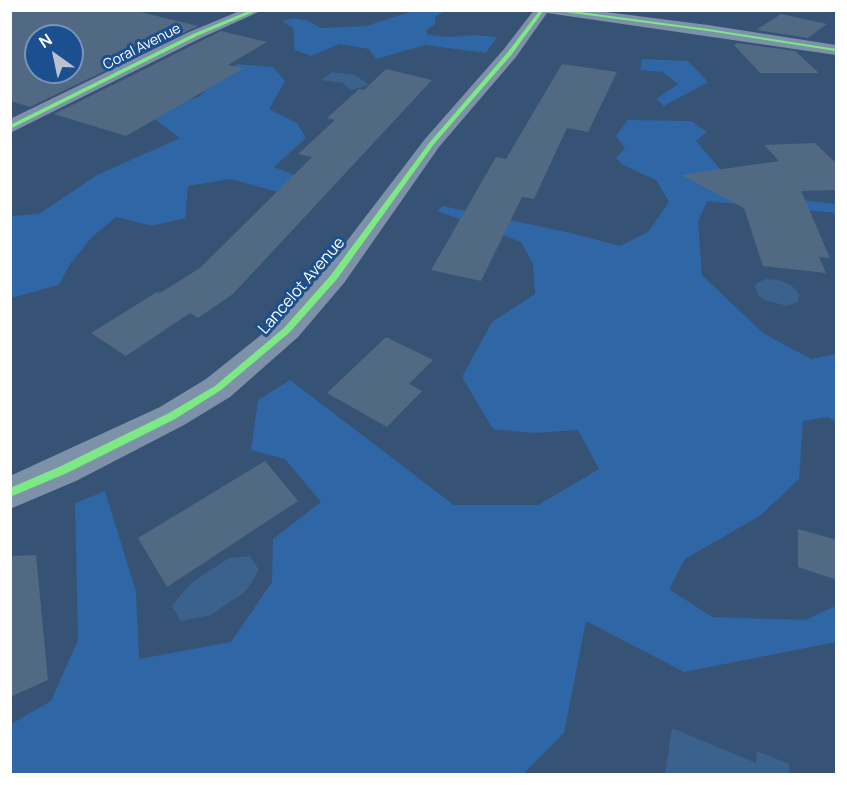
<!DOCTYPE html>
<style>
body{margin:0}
#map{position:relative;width:847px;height:785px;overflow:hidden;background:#365274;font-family:Manrope,sans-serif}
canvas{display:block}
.frame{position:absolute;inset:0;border:12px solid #fff;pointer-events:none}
.north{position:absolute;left:24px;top:24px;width:60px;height:60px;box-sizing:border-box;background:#1b4f8f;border:2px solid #7695bc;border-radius:50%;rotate:327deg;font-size:16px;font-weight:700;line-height:24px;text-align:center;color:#fff}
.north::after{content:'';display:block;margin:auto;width:21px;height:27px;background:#b9c2ce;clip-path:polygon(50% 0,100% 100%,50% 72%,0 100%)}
</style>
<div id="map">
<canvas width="847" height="785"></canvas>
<div class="frame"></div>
<div class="north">N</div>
</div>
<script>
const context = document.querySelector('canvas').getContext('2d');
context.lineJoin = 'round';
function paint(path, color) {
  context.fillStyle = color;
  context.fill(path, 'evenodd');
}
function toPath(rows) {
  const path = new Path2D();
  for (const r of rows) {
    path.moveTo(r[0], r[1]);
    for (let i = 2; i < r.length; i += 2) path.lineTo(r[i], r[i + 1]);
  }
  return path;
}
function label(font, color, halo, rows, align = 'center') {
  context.font = font + ' Manrope,sans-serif';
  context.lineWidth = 6;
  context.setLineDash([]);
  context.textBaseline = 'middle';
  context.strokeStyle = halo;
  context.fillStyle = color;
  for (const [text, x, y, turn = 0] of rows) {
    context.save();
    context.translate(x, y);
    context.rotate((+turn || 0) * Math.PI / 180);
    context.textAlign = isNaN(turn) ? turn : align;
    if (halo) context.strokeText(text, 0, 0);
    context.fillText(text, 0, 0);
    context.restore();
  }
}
const green = toPath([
 [413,11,445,11,435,17,435,24,426,30,428,35,450,37,474,35,497,37,486,53,425,45,376,59,369,49,339,44,311,56,295,50,293,28,282,21,293,18,306,20,321,28,366,26],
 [642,59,688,61,708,82,664,106,656,99,678,84,663,72,640,70],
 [237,64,273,67,285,81,269,109,297,123,306,138,274,167,329,189,304,199,230,179,188,186,185,218,152,226,116,217,92,237,70,264,59,285,11,298,10,216,39,214,97,175,180,138,156,120,104,106,167,105,198,97],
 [628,120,691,121,707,132,696,141,727,177,750,194,836,204,836,213,707,201,698,222,702,275,763,333,811,359,836,354,836,422,828,417,803,421,799,479,761,515,685,559,669,589,712,617,805,620,836,606,836,642,684,672,586,621,564,733,523,774,11,774,11,724,51,701,78,640,75,503,105,491,136,592,139,659,231,642,272,582,273,539,321,502,285,459,251,450,258,400,290,380,454,505,538,505,599,469,578,430,533,433,493,429,462,377,492,322,535,294,533,264,521,242,437,211,443,206,571,233,620,246,648,232,669,202,656,180,623,165,616,158,625,148,616,136]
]);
const water = toPath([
 [332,72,355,75,369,85,351,90,343,83,321,80],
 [766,279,779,280,792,286,799,294,798,302,787,306,764,300,759,296,755,287,757,283],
 [250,556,259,570,246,591,211,615,181,621,172,606,191,583,229,558],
 [672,728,756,763,757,751,789,764,789,774,665,774]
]);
const building = toPath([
 [10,10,132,10,198,26,30,107,10,101],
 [36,36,72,36,72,72,36,72],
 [781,14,827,24,808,38,756,30],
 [221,31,267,42,228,65,244,68,126,136,54,114],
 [737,43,795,51,819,73,760,73,734,45],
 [562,64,617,72,588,132,567,128,534,199,522,197,481,281,431,270,496,157,506,159],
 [386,69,432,80,233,294,198,318,190,313,126,356,91,333,157,292,160,293,200,268,312,157,298,154,335,120,327,118,359,89,364,90],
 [815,143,837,164,837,190,801,191,830,258,819,257,826,273,763,266,744,208,681,175,779,161,764,145],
 [386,337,433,360,409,384,422,391,387,427,327,393],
 [265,461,298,501,167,587,138,538],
 [798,529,837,540,837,580,798,567],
 [36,555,48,680,10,697,10,556]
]);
const minor = toPath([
 [242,10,263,10,201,38,10,133,10,119,189,32,242,10],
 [534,10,590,10,708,25,836,45,836,55,547,13,516,57,439,147,344,283,298,337,230,397,184,425,76,481,10,509,10,476,160,407,206,379,276,323,324,271,425,139,504,49,534,10]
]);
const cycleway = toPath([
 [251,10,258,10,197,36,10,129,10,125,193,34,251,10],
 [540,10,544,10,512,54,434,144,337,279,290,332,221,390,175,419,67,473,10,497,10,488,59,467,169,413,215,386,284,328,331,275,430,142,508,52,540,10],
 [565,10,708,29,836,49,836,51,708,31,550,10,565,10]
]);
const farStreetnames = [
 ["Coral Avenue",142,47,-27]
];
const streetNames = [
 ["Lancelot Avenue",302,286,-49]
];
paint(green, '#2f66a5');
paint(water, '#3b618d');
paint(building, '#526984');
paint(minor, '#7d92a8');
paint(cycleway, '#7ce984');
label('14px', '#fff', '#1b4f8f', farStreetnames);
label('16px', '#fff', '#1b4f8f', streetNames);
</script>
